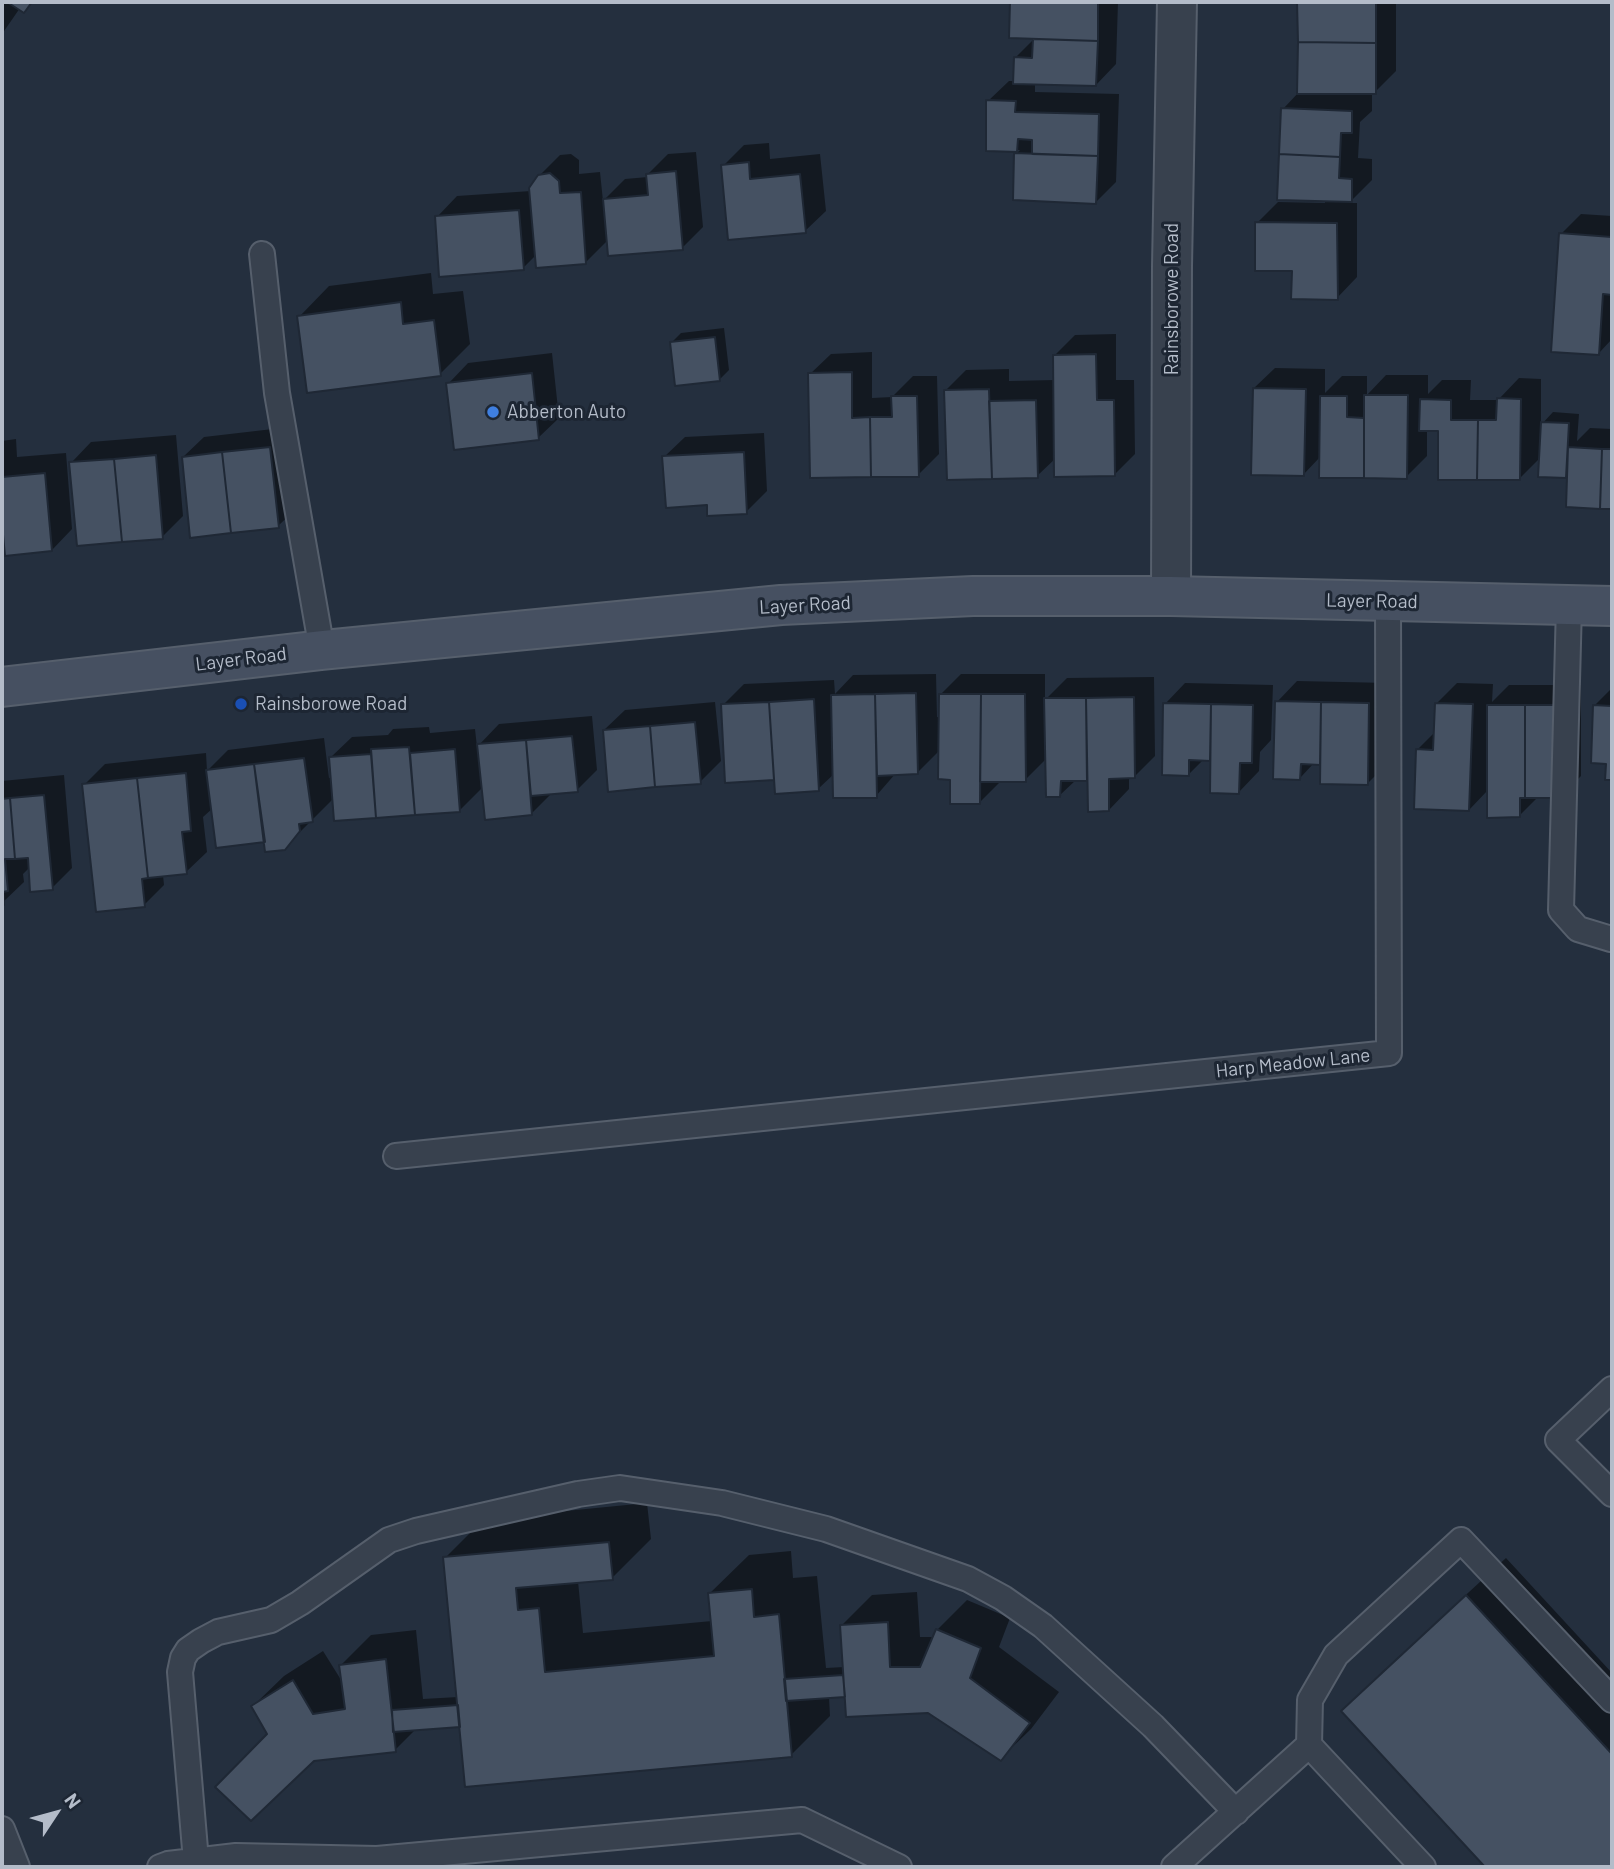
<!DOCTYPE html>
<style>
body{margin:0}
#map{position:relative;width:1614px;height:1869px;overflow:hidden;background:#242f3e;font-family:Barlow,sans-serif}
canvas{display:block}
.frame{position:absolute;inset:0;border:4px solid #b4bcc9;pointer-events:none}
.north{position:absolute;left:21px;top:1778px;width:70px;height:70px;-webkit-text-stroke:5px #1d2633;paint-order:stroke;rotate:54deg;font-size:19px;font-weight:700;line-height:28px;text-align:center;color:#b4bcc9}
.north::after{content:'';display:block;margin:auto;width:24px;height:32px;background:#b4bcc9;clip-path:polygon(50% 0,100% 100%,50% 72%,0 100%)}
</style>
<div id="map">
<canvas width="1614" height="1869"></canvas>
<div class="frame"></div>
<div class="north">N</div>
</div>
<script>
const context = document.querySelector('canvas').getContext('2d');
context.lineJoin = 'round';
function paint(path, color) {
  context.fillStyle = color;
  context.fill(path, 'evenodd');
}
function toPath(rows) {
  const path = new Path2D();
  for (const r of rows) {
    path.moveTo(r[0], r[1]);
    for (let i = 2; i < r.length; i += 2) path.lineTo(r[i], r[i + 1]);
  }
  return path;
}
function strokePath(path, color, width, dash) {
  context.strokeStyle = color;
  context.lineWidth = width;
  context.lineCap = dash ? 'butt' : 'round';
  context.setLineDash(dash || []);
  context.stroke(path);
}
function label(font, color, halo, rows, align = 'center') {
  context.font = font + ' Barlow,sans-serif';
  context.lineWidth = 6;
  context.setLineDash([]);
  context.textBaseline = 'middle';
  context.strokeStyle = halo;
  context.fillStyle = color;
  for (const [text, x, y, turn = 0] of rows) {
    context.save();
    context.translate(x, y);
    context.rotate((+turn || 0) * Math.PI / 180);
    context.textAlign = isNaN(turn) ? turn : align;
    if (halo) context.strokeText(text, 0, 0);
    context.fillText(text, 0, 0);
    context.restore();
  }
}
const shadow = toPath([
 [2,2,33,2,24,11,20,8,2,34],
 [1012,2,1118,2,1116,64,1096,85,1035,83,1035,92,1119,94,1116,182,1096,202,1016,154,1020,150,987,149,988,101,1009,81,1015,81,1015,58,1036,37,1011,37],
 [1299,2,1396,2,1396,71,1375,92,1372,92,1372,111,1360,122,1358,158,1372,159,1372,180,1349,203,1357,203,1357,277,1337,298,1294,269,1257,223,1278,202,1325,203,1325,199,1283,109,1299,92],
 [769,143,770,159,820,154,826,211,805,231,723,166,744,145],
 [696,152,703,227,682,248,608,240,585,263,536,255,523,268,437,217,457,196,531,191,539,176,560,155,571,154,579,160,579,174,600,172,603,201,625,179,648,177,648,174,668,154],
 [1581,214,1612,216,1612,339,1599,353,1561,234],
 [431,273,433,294,463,291,470,344,440,374,299,317,329,286],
 [724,328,729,370,719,380,671,343,681,333],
 [1116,334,1116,380,1134,380,1135,454,1115,474,1056,458,1037,476,946,390,966,370,1009,369,1009,381,1055,380,1054,356,1075,335],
 [872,352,872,398,892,397,913,376,937,376,939,454,918,475,811,477,810,374,831,354],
 [552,353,559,418,538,438,448,384,468,363],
 [1275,368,1325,369,1325,393,1342,376,1367,376,1367,395,1386,375,1428,375,1428,394,1442,380,1471,380,1470,400,1498,400,1519,378,1541,379,1541,425,1553,412,1579,414,1577,441,1590,428,1612,429,1612,508,1568,505,1569,473,1566,477,1541,457,1520,478,1440,430,1427,429,1427,456,1406,477,1321,456,1303,475,1254,388],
 [290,427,299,506,278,526,183,457,204,437],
 [764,433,767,491,746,512,709,503,664,457,685,437],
 [176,435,183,516,162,537,71,463,91,442],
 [16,439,17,457,66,453,72,529,52,550,2,554,2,441],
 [936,674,937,717,940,717,940,695,961,674,1045,674,1045,700,1067,678,1154,677,1155,756,1134,777,1129,777,1129,789,1109,810,1089,779,1076,780,1060,795,1047,758,1025,780,1000,782,980,802,952,778,940,750,917,773,896,773,876,796,834,774,818,789,775,778,727,781,723,705,744,684,834,680,835,694,853,675],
 [1297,681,1389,683,1388,763,1367,784,1321,763,1314,763,1300,778,1277,702],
 [1185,683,1273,685,1271,740,1260,752,1259,771,1239,792,1212,759,1204,759,1189,774,1165,704],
 [1457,683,1493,684,1492,702,1509,685,1581,685,1581,776,1561,796,1539,796,1519,816,1488,790,1469,810,1417,750,1435,732,1436,704],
 [1612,688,1612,778,1607,778,1608,762,1595,705],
 [715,702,721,761,700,782,604,730,625,710],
 [592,716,597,770,577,790,553,792,531,814,483,787,460,810,335,819,334,798,284,848,266,840,213,808,203,817,207,852,186,872,163,875,164,885,144,905,84,785,105,764,206,753,207,771,228,750,324,738,329,778,332,777,331,757,352,737,388,735,393,729,429,727,430,733,475,729,477,747,499,724],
 [64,775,72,868,52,888,30,867,23,874,24,882,2,903,2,781],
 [647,1503,651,1539,612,1578,578,1581,583,1633,712,1621,709,1594,749,1555,791,1551,793,1578,817,1576,826,1668,844,1667,842,1625,872,1595,917,1592,920,1637,934,1637,937,1630,967,1600,1010,1618,999,1647,1059,1692,1031,1729,1000,1759,928,1711,846,1695,829,1697,830,1716,791,1755,461,1724,416,1729,395,1750,269,1734,253,1706,284,1676,323,1651,343,1683,341,1665,371,1635,416,1630,423,1699,458,1697,445,1558,484,1519],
 [1506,1558,1612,1673,1612,1867,1487,1867,1343,1711,1382,1672]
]);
const building = toPath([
 [7,2,32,2,24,13,7,2],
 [1010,2,1098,2,1098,41,1009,38,1010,2],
 [1297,2,1376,2,1376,43,1298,42,1297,2],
 [1033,39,1098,41,1096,86,1013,84,1014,57,1032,58,1033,39],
 [1298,42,1376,43,1376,94,1297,94,1298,42],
 [986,100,1016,101,1015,112,1099,114,1098,156,1032,154,1032,140,1018,139,1017,152,986,151,986,100],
 [1281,108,1352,111,1352,133,1341,133,1340,157,1279,154,1281,108],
 [1014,153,1098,156,1096,204,1013,200,1014,153],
 [1279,154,1340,157,1339,178,1352,179,1352,202,1277,200,1279,154],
 [749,162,750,179,800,174,806,233,728,240,721,165,749,162],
 [676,171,683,250,608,256,603,199,648,195,646,174,676,171],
 [550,173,559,181,560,193,581,192,586,264,536,268,529,188,538,175,550,173],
 [519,210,524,270,439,277,435,216,519,210],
 [1255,222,1337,223,1338,300,1291,299,1292,271,1255,271,1255,222],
 [1559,233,1612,237,1612,295,1603,294,1599,355,1551,352,1559,233],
 [401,302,403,324,434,320,441,376,307,393,297,316,401,302],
 [715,337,720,381,675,386,670,342,715,337],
 [1096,354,1097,400,1114,400,1115,476,1054,477,1053,355,1096,354],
 [852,372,852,418,870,417,871,477,810,478,808,373,852,372],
 [532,373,539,440,454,450,446,383,532,373],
 [1253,388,1306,389,1304,476,1251,475,1253,388],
 [989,389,992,479,947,480,944,390,989,389],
 [1364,395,1408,395,1407,479,1364,478,1364,395],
 [891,396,917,396,919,477,871,477,870,417,892,417,891,396],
 [1320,396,1347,396,1347,417,1364,418,1364,478,1319,478,1320,396],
 [1497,398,1521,399,1520,480,1477,480,1478,420,1496,420,1497,398],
 [1420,399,1451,400,1451,420,1478,420,1477,480,1438,480,1438,431,1419,431,1420,399],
 [1036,400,1038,478,992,479,989,401,1036,400],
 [1541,422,1569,423,1566,478,1538,477,1541,422],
 [270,447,279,528,231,533,222,452,270,447],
 [1568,447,1602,449,1600,509,1566,507,1568,447],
 [1602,449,1612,449,1612,509,1600,509,1602,449],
 [222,452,231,533,190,538,182,457,222,452],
 [744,452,747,514,707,516,707,505,666,508,662,456,744,452],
 [156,455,163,539,122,542,114,459,156,455],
 [114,459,122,542,77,546,69,462,114,459],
 [45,473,52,551,5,556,2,524,2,477,45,473],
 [916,693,918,774,877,776,875,694,916,693],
 [875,694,877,798,833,798,831,695,875,694],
 [939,694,981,694,980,804,950,804,950,780,938,779,939,694],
 [981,694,1025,694,1026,782,980,782,981,694],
 [1134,697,1135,778,1109,779,1109,811,1088,812,1086,698,1134,697],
 [1044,698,1086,698,1087,781,1061,781,1060,797,1046,797,1044,698],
 [814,699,819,791,775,794,769,702,814,699],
 [1275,701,1321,702,1320,765,1301,764,1300,780,1273,779,1275,701],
 [769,702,774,780,725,783,721,704,769,702],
 [1321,702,1369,703,1368,785,1320,784,1321,702],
 [1163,703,1211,704,1210,761,1189,760,1189,776,1162,775,1163,703],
 [1435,703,1473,704,1469,811,1414,809,1416,749,1433,750,1435,703],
 [1211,704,1253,705,1252,763,1240,763,1239,794,1210,793,1211,704],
 [1487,705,1525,705,1525,798,1520,798,1520,817,1487,818,1487,705],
 [1525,705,1562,705,1561,798,1525,798,1525,705],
 [1593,705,1612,706,1612,780,1605,780,1606,764,1591,763,1593,705],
 [695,722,701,784,655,787,650,726,695,722],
 [650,726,655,787,608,792,603,730,650,726],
 [572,736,578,792,531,796,526,740,572,736],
 [526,740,532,815,485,820,477,744,526,740],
 [409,747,415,815,376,818,371,749,409,747],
 [455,749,460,812,415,815,410,753,455,749],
 [371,754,376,818,334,821,329,757,371,754],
 [304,758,313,822,299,824,300,831,285,850,265,852,254,764,304,758],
 [254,764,265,842,216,848,206,770,254,764],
 [186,773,191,831,182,832,187,874,148,878,137,778,186,773],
 [137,778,148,878,142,879,145,907,96,912,82,784,137,778],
 [44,795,53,890,30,892,28,858,15,859,10,798,44,795],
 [10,798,15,859,5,859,8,891,3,892,4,905,2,905,2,799,10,798],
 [609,1542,613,1580,516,1588,518,1610,539,1608,545,1672,714,1656,708,1593,752,1589,754,1617,779,1614,792,1757,465,1787,443,1557,609,1542],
 [1466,1595,1612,1754,1612,1867,1485,1867,1341,1711,1466,1595],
 [888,1622,890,1667,920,1667,936,1629,981,1648,970,1678,1030,1723,1001,1761,928,1713,846,1717,840,1625,888,1622],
 [386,1659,396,1752,314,1761,251,1821,215,1787,267,1734,251,1706,293,1680,313,1714,345,1709,339,1665,386,1659],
 [843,1675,845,1697,786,1701,784,1679,843,1675],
 [458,1705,460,1727,393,1732,392,1710,458,1705]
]);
const service = toPath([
 [262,254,277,393,322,650],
 [1569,605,1561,910,1578,929,1611,939],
 [396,1156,1389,1053,1388,601],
 [1612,1389,1558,1440,1612,1494],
 [1309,1745,1423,1867],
 [2,1829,17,1867],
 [196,1861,180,1672,183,1658,188,1650,201,1641,218,1632,271,1620,300,1603,389,1540,416,1531,578,1494,620,1488,722,1503,826,1529,968,1579,1003,1598,1043,1626,1153,1726,1236,1812],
 [160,1867,168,1864,236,1856,377,1859,802,1820,899,1867],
 [1174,1867,1309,1745,1310,1700,1336,1655,1461,1540,1612,1700]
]);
const minor = toPath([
 [1171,596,1172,266,1177,2]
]);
const secondary = toPath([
 [2,687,322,650,781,605,973,596,1171,596,1612,606]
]);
const markers = [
 [493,412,7,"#3f7fe0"],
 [241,704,7,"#1a4fb4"]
];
const streetNames = [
 ["Rainsborowe Road",1172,299,-90],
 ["Layer Road",1372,601,1],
 ["Layer Road",805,605,-3],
 ["Layer Road",241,659,-7],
 ["Harp Meadow Lane",1293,1063,-6]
];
const poiNames = [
 ["Abberton Auto",507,412],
 ["Rainsborowe Road",255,704]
];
paint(shadow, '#0007');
paint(building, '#455162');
strokePath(building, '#1f2835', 2);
strokePath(service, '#565f6c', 28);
strokePath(minor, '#565f6c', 42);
strokePath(secondary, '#565f6c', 42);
strokePath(service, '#38414e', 24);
strokePath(minor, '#38414e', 38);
strokePath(secondary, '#465061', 38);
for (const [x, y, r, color] of markers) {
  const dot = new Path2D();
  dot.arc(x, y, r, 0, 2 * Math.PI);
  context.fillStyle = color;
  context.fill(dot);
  strokePath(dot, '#1d2633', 2.5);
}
label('19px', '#b4bcc9', '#1d2633', streetNames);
label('19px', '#b4bcc9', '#1d2633', poiNames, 'left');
</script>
